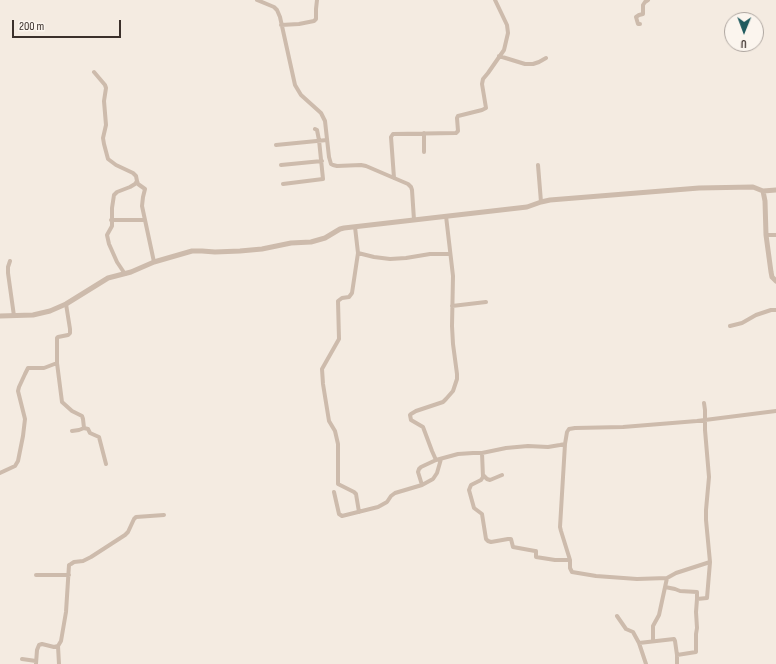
<!DOCTYPE html>
<style>
body{margin:0}
#map{position:relative;width:776px;height:664px;overflow:hidden;background:#f4ebe1;font-family:"Sofia Sans Condensed",sans-serif}
canvas{display:block}
.north{position:absolute;left:724px;top:12px;width:40px;height:40px;box-sizing:border-box;background:#fbf5ee;border:1px solid #aea6a0;border-radius:50%;rotate:181deg;font-size:11px;font-weight:700;line-height:16px;text-align:center;color:#3b302b}
.north::after{content:'';display:block;margin:auto;width:14px;height:18px;background:#1f5a5e;clip-path:polygon(50% 0,100% 100%,50% 72%,0 100%)}
.scale{position:absolute;left:12px;top:20px;width:109px;height:18px;box-sizing:border-box;border:2px solid #3b302b;border-top:0;padding-left:5px;font-size:12px;line-height:14px;white-space:nowrap;color:#3b302b;-webkit-text-stroke:3px #fbf5ee;paint-order:stroke}
</style>
<div id="map">
<canvas width="776" height="664"></canvas>
<div class="north">U</div>
<div class="scale">200 m</div>
</div>
<script>
const context = document.querySelector('canvas').getContext('2d');
context.lineJoin = 'round';
function toPath(rows) {
  const path = new Path2D();
  for (const r of rows) {
    path.moveTo(r[0], r[1]);
    for (let i = 2; i < r.length; i += 2) path.lineTo(r[i], r[i + 1]);
  }
  return path;
}
function strokePath(path, color, width, dash) {
  context.strokeStyle = color;
  context.lineWidth = width;
  context.lineCap = dash ? 'butt' : 'round';
  context.setLineDash(dash || []);
  context.stroke(path);
}
const minor = toPath([
 [257,0,274,7,277,10,280,17,295,85,301,95,321,113,325,121,329,157,331,164,333,165,337,166,361,165,366,166,408,184,411,187,412,190,414,220],
 [640,24,638,24,636,17,639,15,643,14,643,5,645,2,648,0],
 [281,25,299,24,314,21,316,19,316,9,317,0],
 [499,56,525,64,533,64,539,62,546,58],
 [94,72,105,85,106,88,104,101,106,125,103,138,104,144,108,159,116,165,133,173,136,176,137,181,135,184,130,187,117,192,114,195,112,208,112,226,107,235,109,244,117,262,125,274],
 [276,145,327,140],
 [424,152,424,133],
 [281,165,322,161],
 [538,165,541,202],
 [394,178,391,137,393,134,456,133,458,131,457,118,458,116,482,110,486,108,482,84,483,79,488,73,504,50,508,33,507,25,495,0],
 [137,181,138,184,145,189,143,197,142,206,154,262],
 [283,184,323,179,319,140,317,130,315,129],
 [446,216,453,276,452,326,453,344,457,374,457,379,453,391,446,399,443,402,416,411,411,414,410,415,411,420,423,427,432,451,436,460,458,454,473,453,482,453,506,448,528,446,548,447,560,445,565,444,567,432,569,429,575,428,623,427,697,421,776,411],
 [111,220,145,220],
 [355,227,358,253,352,293,349,297,342,298,338,301,339,339,322,369,323,384,329,421,335,431,338,444,338,484,354,492,356,494,359,512],
 [766,235,776,235],
 [358,253,374,257,390,259,406,258,430,254,450,254],
 [10,261,8,267,8,273,14,316],
 [452,306,486,302],
 [730,326,742,323,756,315,771,310,776,310],
 [57,363,62,402,72,411,82,416,83,419,84,428,79,430,72,431],
 [704,403,705,410,705,430,709,477,706,510,706,520,710,562],
 [84,428,88,429,90,433,99,437,106,464],
 [565,444,560,527,561,531,570,560],
 [482,453,483,477,481,480,471,485,469,490,474,508,482,514,486,539,488,541,491,542,508,539,511,539,513,547,535,551,536,551,536,557,555,560,570,560,570,568,572,572,596,576,637,579,667,578,676,573,710,562,707,598,697,599,696,612,697,628,696,634,696,652,677,655],
 [0,473,15,466,18,461,23,436,25,419,18,391,19,387,25,374,28,368,44,368,57,363,57,338,58,337,68,335,70,333,70,329,66,304],
 [483,475,487,479,490,480,502,475],
 [422,485,418,472,419,469,421,467,436,460],
 [334,492,339,514,342,516,378,507,387,502,391,496,395,493,422,485,433,479,437,473,441,459],
 [36,575,69,575],
 [665,587,675,589,680,591,697,592,697,599],
 [617,616,626,629,633,632,639,643,646,664],
 [653,641,653,626,659,615,667,578],
 [639,643,674,639,675,641,677,655,677,664],
 [58,646,59,664],
 [22,659,36,661],
 [36,664,37,650,39,645,42,644,54,647,58,646,61,641,66,612,69,565,71,564,74,562,83,561,91,557,125,535,128,532,134,519,136,517,164,515]
]);
const tertiary = toPath([
 [763,191,776,190],
 [0,316,33,315,50,311,66,304,108,278,131,272,154,262,192,251,202,251,215,252,240,251,262,249,291,243,311,242,325,238,340,229,344,228,527,207,541,202,550,200,699,188,753,187,763,191,765,201,766,235,771,272,772,277,776,281]
]);
strokePath(minor, '#cdbbac', 4);
strokePath(tertiary, '#cdbbac', 5);
</script>
